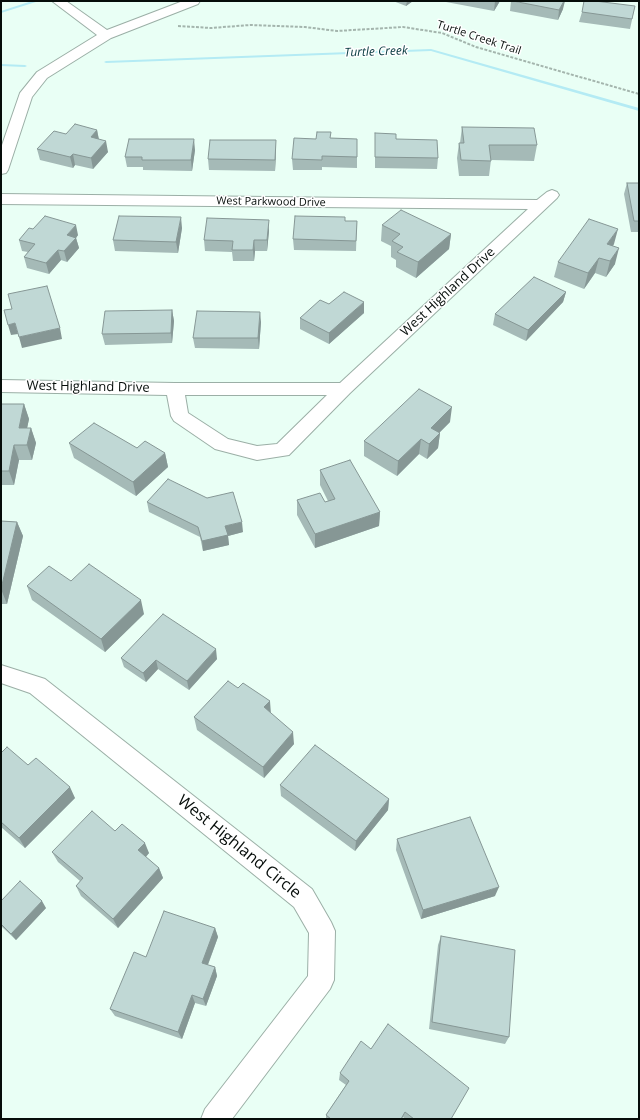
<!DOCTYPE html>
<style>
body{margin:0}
#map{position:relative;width:640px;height:1120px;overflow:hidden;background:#e9fff5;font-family:"Open Sans",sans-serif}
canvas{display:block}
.frame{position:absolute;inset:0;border:2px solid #060d0a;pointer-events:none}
</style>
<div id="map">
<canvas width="640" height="1120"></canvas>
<div class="frame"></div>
</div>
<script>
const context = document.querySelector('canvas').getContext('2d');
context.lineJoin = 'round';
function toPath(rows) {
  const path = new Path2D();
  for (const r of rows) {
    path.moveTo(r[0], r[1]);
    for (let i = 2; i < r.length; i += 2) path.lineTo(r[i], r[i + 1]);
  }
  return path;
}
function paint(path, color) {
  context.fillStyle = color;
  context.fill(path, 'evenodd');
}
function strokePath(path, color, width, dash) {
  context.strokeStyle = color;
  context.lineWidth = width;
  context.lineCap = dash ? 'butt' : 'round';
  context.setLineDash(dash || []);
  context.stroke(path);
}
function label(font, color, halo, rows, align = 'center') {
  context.font = font + ' "Open Sans",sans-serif';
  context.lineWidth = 3;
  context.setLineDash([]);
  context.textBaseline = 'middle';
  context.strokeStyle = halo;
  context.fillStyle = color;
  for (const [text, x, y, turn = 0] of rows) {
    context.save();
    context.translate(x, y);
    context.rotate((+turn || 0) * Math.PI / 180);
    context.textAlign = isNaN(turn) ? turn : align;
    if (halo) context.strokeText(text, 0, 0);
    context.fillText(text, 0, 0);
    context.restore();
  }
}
const stream = toPath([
 [32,1,39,1,1,13,1,11,32,1],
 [431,49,639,108,639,111,431,51,106,63,104,62,106,61,431,49],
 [1,64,25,65,27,66,25,67,1,66,1,64]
]);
const path = toPath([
 [178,26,211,28,250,25,305,27,337,31,403,27,442,33,476,47,639,94]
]);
const minor = toPath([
 [52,1,66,1,107,30,183,1,200,1,198,4,111,38,47,78,32,97,8,170,6,173,1,174,1,148,20,93,37,72,97,35,52,1],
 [552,190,557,192,559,195,557,198,350,393,289,455,257,460,215,449,174,421,171,416,167,395,1,392,1,380,175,383,340,383,528,209,1,204,1,194,537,200,547,192,552,190],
 [185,395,327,395,277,444,257,446,228,439,188,413,185,395],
 [1,665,45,679,312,889,331,922,335,931,334,980,330,989,232,1119,201,1119,205,1109,308,976,309,933,294,907,30,693,1,683,1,665]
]);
const wall = toPath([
 [393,1,413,1,406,6],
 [446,1,500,1,494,11,446,2],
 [511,1,563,9,558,20,510,11],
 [635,6,630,29,579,22,582,12],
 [462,127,537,145,534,161,491,160,489,176,459,176,457,158,459,143,460,143],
 [97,130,99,139,108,152,93,169,75,165,73,168,40,160,37,149,66,134],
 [375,133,396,139,438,158,437,169,375,168],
 [330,138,357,139,357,168,322,167,322,170,293,170,292,159,316,139],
 [195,150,192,171,143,170,143,167,127,167,125,157],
 [276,151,275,171,209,170,208,159],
 [627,183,639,183,639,232,631,232,624,194],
 [345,221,357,221,356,251,294,250,293,239],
 [382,225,451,234,449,249,416,278,396,267,396,260,391,257,391,246,381,241],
 [182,228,178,253,115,251,113,240],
 [33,229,78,235,76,238,79,248,67,262,61,260,49,274,27,268,24,257,28,252,22,251,19,240],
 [269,231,267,251,255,251,254,261,233,261,232,252,205,251,204,240],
 [614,244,613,246,615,264,606,277,595,273,584,289,554,277,558,262],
 [566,292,563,302,526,341,493,325,495,314],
 [329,304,364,313,329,344,300,329,300,318],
 [172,310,174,321,172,343,105,345,102,334],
 [261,322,259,349,195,348,193,338],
 [1,404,24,404,29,419,27,428,31,428,36,443,32,460,19,460,14,485,1,485],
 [450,422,439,433,440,433,438,448,427,459,419,454,397,476,364,456,364,441],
 [69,443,137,448,165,453,168,467,136,496,74,458],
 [320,470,380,512,379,526,315,548,297,515,297,500,325,502,328,501,320,485],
 [147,502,243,532,228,536,229,545,203,551,200,537,149,512],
 [1,521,17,522,23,536,7,604,1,604],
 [27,586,144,614,105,652,32,600],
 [121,658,217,659,189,690,158,669,146,682,124,667],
 [271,713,294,744,264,778,197,730,194,717],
 [1,753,28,765,75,798,25,848,1,827],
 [280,785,389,799,388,810,355,851,281,796],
 [115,831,149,853,146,857,159,868,163,878,118,928,81,896,76,886,80,881,58,862,52,852],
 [397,839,495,896,421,919,396,850],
 [1,901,46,908,16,940,1,926],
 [215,928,218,937,208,965,215,967,217,976,206,1006,195,1003,182,1039,115,1016,110,1009,146,957],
 [441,936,509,1037,505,1044,429,1029,438,945],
 [340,1073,451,1119,405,1119,403,1117,402,1119,326,1119,326,1115,346,1085,339,1080]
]);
const shadedWall = toPath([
 [407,1,413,1,406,6],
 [495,1,500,1,494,11],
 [564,1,565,1,563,9,558,20,559,10],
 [97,130,99,141,91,137],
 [194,139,195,150,192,171,191,160],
 [276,140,276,151,275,171,275,160],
 [106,141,108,152,93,169,91,158],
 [73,154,75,165,73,168,70,157],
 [181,217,182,228,178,253,176,242],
 [269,220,269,231,267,251,267,240],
 [76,225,78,235,76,238,79,248,67,262,64,251,67,235],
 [618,229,614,244,603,259,607,244],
 [451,234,449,249,416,278,418,262],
 [254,240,255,251,254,261,253,250],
 [619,248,615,264,606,277,610,261],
 [58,250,61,260,49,274,46,263],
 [599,258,595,273,584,289,588,273],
 [566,292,563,302,526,341,528,330],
 [364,302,364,313,329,344,329,333],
 [172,310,174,321,172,343,171,333],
 [260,312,261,322,259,349,258,338],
 [15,323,18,334,11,335,8,325],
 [60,328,62,339,22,348,19,337],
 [24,404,29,419,24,443,19,428],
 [452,407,450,422,429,443,431,428],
 [31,428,36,443,32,460,27,445],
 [440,433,438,448,427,459,429,444],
 [421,439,419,454,397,476,398,461],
 [14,445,19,460,14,485,9,471],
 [165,453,168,467,136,496,133,482],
 [380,512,379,526,315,548,315,534],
 [17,522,23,536,7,604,1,589],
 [242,522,243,532,228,536,229,545,203,551,202,541,225,526],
 [141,600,144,614,105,652,101,639],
 [216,649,217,659,189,690,187,681],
 [156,660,158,669,146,682,143,673],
 [270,701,271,714,264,707],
 [293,732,294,744,264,778,263,767],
 [70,787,75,798,25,848,19,838],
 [389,799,388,810,355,851,356,841],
 [145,843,149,853,142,861,138,850],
 [159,868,163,878,118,928,113,919],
 [499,887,495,896,421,919,423,910],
 [42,901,46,908,16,940,11,934],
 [215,928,218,937,205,972,202,963],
 [215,967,217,976,206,1006,203,999],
 [192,995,195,1003,182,1039,178,1032]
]);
const building = toPath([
 [513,1,564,1,559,10,513,1],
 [584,1,595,1,635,6,632,19,582,12,584,1],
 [75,124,97,130,91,137,106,141,91,158,73,154,70,157,37,149,54,131,66,134,75,124],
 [462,127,534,128,537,145,489,145,491,161,461,160,459,143,464,143,462,127],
 [317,132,331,132,330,138,357,139,357,157,322,156,322,160,292,159,294,138,316,139,317,132],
 [375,133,396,134,396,139,437,140,438,158,375,157,375,133],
 [129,139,194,139,191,160,142,160,142,157,125,157,129,139],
 [210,140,276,140,275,160,208,159,210,140],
 [627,183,639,183,639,221,634,221,627,183],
 [401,210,451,234,418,262,397,252,403,247,392,241,400,234,382,225,401,210],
 [45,216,76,225,67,235,76,238,64,251,58,250,46,263,24,257,35,244,19,240,29,228,33,229,45,216],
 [119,216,181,217,176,242,113,240,119,216],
 [295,216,345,217,345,221,357,221,356,241,293,239,295,216],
 [207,218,269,220,267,240,254,240,253,250,232,250,233,241,204,240,207,218],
 [589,219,618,229,607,244,619,248,610,261,599,258,588,273,558,262,589,219],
 [534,277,566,292,528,330,495,314,534,277],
 [47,286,60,328,19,337,15,323,8,325,4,310,12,309,8,294,47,286],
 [344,292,364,302,329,333,300,318,320,300,329,304,344,292],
 [172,310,171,333,102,334,105,311,172,310],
 [197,311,260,312,258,338,193,338,197,311],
 [419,389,452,407,431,428,440,433,429,444,421,439,398,461,364,441,419,389],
 [1,404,24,404,19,428,31,428,27,445,14,445,9,471,1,471,1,404],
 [94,423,137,448,145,441,165,453,133,482,69,443,94,423],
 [350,460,380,512,315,534,297,500,320,493,325,502,335,499,320,470,350,460],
 [168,479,207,498,233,492,242,522,225,526,228,535,202,541,198,527,147,502,168,479],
 [1,521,17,522,1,589,1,521],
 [89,564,141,600,101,639,27,586,49,566,71,581,89,564],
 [163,614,216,649,187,681,156,660,143,673,121,658,163,614],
 [228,681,238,688,243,683,270,701,264,707,293,732,263,767,194,717,228,681],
 [315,745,389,799,356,841,280,785,315,745],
 [7,747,28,765,36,758,70,787,19,838,1,822,1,753,7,747],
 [92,811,115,831,122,824,145,843,138,850,159,868,113,919,76,886,83,878,52,852,92,811],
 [470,817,499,887,423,910,397,839,470,817],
 [20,881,42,901,11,934,1,924,1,901,20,881],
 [164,911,215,928,202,963,215,967,203,999,192,995,178,1032,110,1009,134,952,146,957,164,911],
 [441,936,515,950,509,1037,432,1022,441,936],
 [388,1024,469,1088,451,1119,414,1119,405,1112,401,1119,331,1119,326,1115,349,1081,340,1073,361,1041,371,1049,388,1024]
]);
const farStreetnames = [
 ["Turtle Creek Trail",479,38,18],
 ["West Parkwood Drive",271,202,1]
];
const farWaternames = [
 ["Turtle Creek",376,52,-2]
];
const streetNames = [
 ["West Highland Drive",448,292,-43],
 ["West Highland Drive",88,387,1]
];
const nearStreetnames = [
 ["West Highland Circle",239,847,39]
];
paint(stream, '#b4ebf4');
strokePath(minor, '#9bafa6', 2);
strokePath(path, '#a4b5ad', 2, [3, 1.5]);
paint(minor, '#fff');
paint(wall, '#a5bab7');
paint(shadedWall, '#869795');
paint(building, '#c0d8d5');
strokePath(building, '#869795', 1);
label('11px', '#060d0a', '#fff', farStreetnames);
label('italic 12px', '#00353b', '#fff', farWaternames);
label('13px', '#060d0a', '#fff', streetNames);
label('16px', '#060d0a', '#fff', nearStreetnames);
</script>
